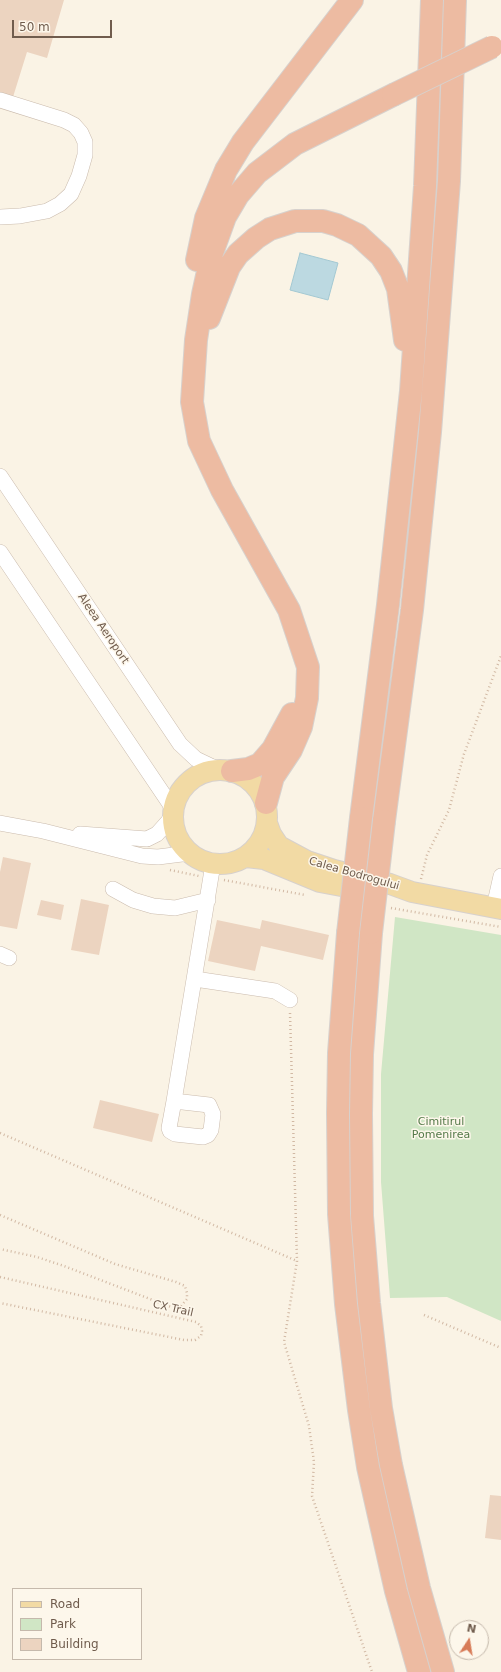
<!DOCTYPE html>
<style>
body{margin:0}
#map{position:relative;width:501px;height:1672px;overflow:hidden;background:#faf3e5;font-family:"DejaVu Sans",sans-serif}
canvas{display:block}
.legend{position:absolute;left:12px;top:1588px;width:130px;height:72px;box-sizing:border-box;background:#fdf7eb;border:1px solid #c5b9ac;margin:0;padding:5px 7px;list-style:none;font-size:12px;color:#705c4d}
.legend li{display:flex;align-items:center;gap:8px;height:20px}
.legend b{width:20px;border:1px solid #c5b9ac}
.north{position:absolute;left:449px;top:1620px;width:40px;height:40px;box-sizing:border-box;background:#fdf7eb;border:1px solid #c5b9ac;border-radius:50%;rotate:12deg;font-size:11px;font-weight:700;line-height:16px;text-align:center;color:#705c4d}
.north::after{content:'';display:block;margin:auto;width:14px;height:18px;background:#d77b57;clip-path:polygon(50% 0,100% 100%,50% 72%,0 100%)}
.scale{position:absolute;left:12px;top:20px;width:100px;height:18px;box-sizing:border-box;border:2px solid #705c4d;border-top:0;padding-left:5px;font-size:12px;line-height:14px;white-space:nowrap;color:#705c4d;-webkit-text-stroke:3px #fdf7eb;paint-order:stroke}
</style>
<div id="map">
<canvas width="501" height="1672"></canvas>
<ul class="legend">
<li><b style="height:5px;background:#f2daa4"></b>Road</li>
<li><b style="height:11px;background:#d0e6c5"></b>Park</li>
<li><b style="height:11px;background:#ecd4c0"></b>Building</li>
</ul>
<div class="north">N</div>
<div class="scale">50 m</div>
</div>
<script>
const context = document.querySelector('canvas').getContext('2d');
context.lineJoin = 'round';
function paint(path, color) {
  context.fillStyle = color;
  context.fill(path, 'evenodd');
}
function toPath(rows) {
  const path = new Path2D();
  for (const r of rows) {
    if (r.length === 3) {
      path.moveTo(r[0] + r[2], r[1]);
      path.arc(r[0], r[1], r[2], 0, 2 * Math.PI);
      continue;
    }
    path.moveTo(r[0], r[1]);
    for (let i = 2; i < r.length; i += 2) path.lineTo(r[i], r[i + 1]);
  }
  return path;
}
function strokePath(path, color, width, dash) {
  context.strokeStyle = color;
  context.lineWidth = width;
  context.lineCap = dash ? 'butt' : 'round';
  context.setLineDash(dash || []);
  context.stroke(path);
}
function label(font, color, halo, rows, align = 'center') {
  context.font = font + ' "DejaVu Sans",sans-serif';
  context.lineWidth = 3;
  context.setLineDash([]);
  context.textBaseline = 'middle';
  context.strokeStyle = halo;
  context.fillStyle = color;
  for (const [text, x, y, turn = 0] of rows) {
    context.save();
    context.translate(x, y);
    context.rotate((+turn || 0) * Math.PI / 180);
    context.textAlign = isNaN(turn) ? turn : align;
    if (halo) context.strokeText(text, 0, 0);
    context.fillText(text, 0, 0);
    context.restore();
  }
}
const green = toPath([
 [395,917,501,935,501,1321,447,1297,390,1298,381,1182,381,1074]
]);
const water = toPath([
 [300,253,338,263,328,300,290,290,300,253]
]);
const building = toPath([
 [0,0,64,0,47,58,27,52,13,97,0,94],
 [3,857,31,863,17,929,0,926,0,872],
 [81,899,109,905,99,955,71,950],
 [41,900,64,905,61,920,37,915],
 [217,920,260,929,262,920,329,935,323,960,261,946,255,971,208,961],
 [100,1100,159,1114,152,1142,93,1128],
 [490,1495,501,1496,501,1540,485,1538]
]);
const path = toPath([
 [170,870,199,876],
 [421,879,427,855,449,810,464,754,501,656],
 [224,880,305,895],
 [391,908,501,927],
 [290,1013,297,1261,284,1342,309,1426,314,1462,312,1496,372,1672],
 [0,1133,297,1261],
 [0,1215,115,1264,176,1282,185,1286,187,1293,187,1299,181,1306,171,1307,64,1266,37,1257,0,1249],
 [0,1277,196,1322,201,1326,202,1331,201,1336,195,1340,184,1340,0,1303],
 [424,1315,501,1348]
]);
const minor = toPath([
 [0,100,64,120,74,125,81,133,85,142,85,155,79,176,71,194,60,204,47,211,20,216,0,217],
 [0,476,180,744,196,759,219,770],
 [0,552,174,810],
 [0,823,43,831,142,856,158,857,190,853],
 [80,834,147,839,157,834,173,816],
 [113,889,133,900,153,906,175,908,208,900],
 [494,907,501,876],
 [0,954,9,958],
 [195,979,275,991,290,1000],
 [174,1101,213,864],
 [174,1101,209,1105,213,1114,211,1130,208,1135,203,1137,175,1134,170,1131,169,1128,174,1101]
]);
const major = toPath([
 [220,817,47],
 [267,823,271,834,279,846,307,861,334,870,390,884,412,892,501,909],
 [246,857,264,859,320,882,368,891]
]);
const highway = toPath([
 [197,260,206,218,226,170,243,142,352,0],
 [209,318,229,267,238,254,256,238,270,229,295,221,323,221,337,225,358,235,381,256,391,271,398,289,405,340],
 [232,771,248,769,260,764,273,749,292,714],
 [266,803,273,777,291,750,301,727,307,698,308,667,289,610,222,490,199,441,192,402,196,340,203,294,212,253,225,217,238,195,257,173,295,144,393,95],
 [361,818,388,605,411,391,425,186,432,0],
 [384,821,412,610,430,432,449,181,455,0],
 [348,933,339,1053,338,1113,339,1214,346,1304,359,1410,368,1467,396,1591,419,1672],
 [371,933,362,1054,361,1114,362,1216,369,1303,381,1408,391,1465,419,1588,443,1672]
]);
const highwayBridge = toPath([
 [393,95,492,47],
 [348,933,361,818],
 [371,933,384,821]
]);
const streetNames = [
 ["Aleea Aeroport",103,629,56],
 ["Calea Bodrogului",354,874,16],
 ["CX Trail",173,1309,13]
];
const parkNames = [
 ["Cimitirul",441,1122],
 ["Pomenirea",441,1135]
];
paint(green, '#d0e6c5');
paint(water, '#bcd9e1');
strokePath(water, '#a3c8d2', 1);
paint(building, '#ecd4c0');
strokePath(minor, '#cabbad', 16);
strokePath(major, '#d7d1cd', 22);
strokePath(highway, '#d7d1cd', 24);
strokePath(path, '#d1b8a3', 2.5, [1, 3]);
strokePath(minor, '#fff', 15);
strokePath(major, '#f2daa4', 20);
strokePath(highway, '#edbba2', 22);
strokePath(highwayBridge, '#d7d1cd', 24, []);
strokePath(highwayBridge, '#edbba2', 22);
label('11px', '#705c4d', '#fdf7eb', streetNames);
label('11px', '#547a49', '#fdf7eb', parkNames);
</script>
